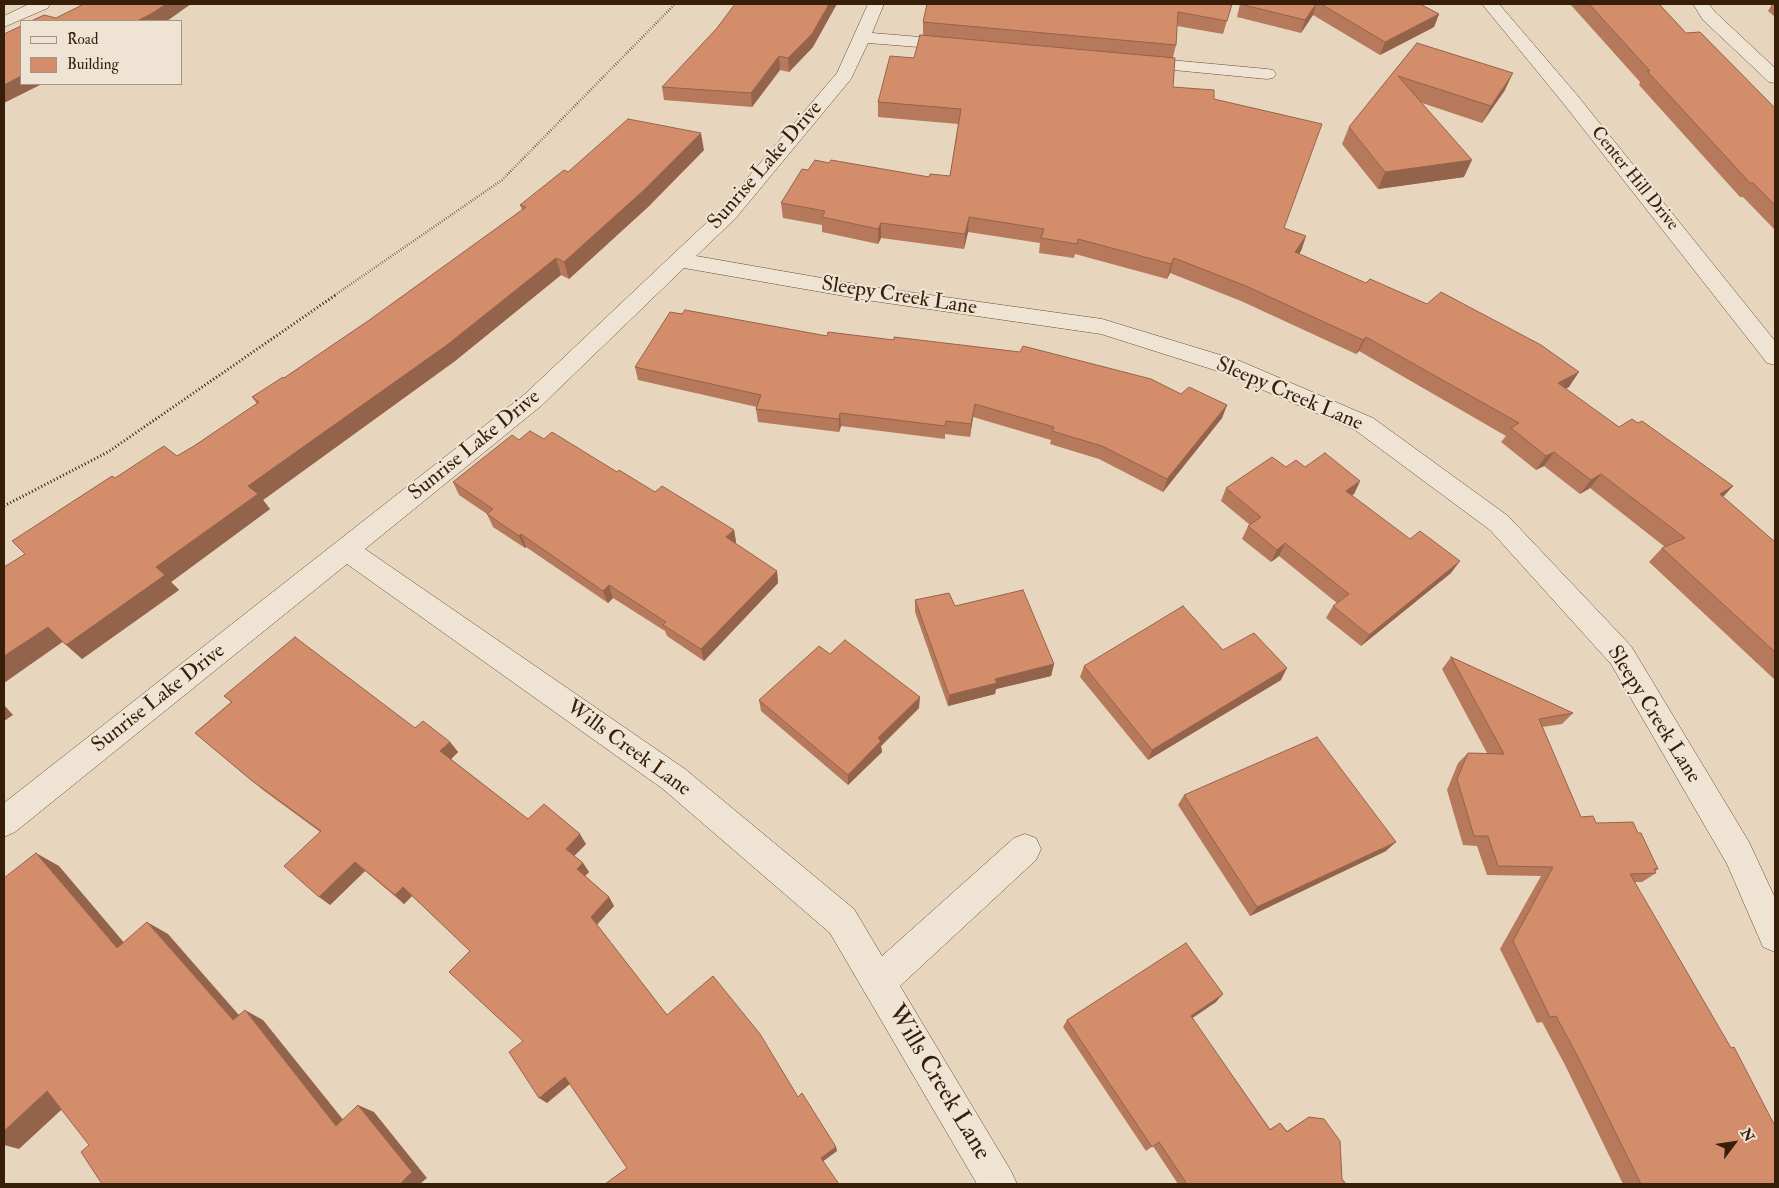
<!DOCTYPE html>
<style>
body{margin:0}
#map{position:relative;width:1779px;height:1188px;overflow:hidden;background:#e7d6bd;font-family:"IM FELL Double Pica",serif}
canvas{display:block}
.frame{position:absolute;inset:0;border:5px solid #361e08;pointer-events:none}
.legend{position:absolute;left:20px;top:20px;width:162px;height:65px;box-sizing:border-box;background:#efe4d4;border:1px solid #a59582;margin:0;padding:6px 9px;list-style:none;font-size:15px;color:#361e08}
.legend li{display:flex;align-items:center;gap:10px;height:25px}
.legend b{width:25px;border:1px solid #a59582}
.north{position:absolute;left:1709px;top:1118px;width:50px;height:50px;-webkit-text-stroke:4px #efe4d4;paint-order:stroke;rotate:59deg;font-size:14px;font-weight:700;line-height:20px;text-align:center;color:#361e08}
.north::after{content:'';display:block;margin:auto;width:18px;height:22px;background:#361e08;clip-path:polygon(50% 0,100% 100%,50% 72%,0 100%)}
</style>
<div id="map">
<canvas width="1779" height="1188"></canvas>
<div class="frame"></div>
<ul class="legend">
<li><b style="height:6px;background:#efe4d4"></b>Road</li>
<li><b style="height:14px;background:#d48d6b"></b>Building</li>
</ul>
<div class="north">N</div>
</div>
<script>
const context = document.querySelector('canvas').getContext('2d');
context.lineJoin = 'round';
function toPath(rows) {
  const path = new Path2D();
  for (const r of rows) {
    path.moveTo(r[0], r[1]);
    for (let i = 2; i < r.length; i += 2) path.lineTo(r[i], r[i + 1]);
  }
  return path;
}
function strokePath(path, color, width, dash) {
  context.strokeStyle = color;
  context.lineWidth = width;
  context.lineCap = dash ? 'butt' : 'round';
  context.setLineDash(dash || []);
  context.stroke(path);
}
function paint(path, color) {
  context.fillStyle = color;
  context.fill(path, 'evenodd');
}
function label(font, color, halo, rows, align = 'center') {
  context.font = font + ' "IM FELL Double Pica",serif';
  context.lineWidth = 4.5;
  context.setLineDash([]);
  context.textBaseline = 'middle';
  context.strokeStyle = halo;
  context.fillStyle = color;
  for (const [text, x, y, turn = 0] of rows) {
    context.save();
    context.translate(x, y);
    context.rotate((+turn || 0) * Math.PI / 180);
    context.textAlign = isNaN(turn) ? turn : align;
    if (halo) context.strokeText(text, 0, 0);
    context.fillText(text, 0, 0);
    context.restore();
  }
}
const pathFar1 = toPath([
 [335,295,502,180,675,4]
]);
const path = toPath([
 [4,506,108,452,337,294]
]);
const minor = toPath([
 [29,4,50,4,48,8,4,27,4,16,29,4],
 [868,4,884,4,872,33,956,40,962,41,965,45,962,49,956,50,868,43,851,79,735,219,696,256,873,287,1102,319,1240,361,1373,418,1508,516,1631,646,1749,842,1775,898,1775,952,1763,947,1727,864,1611,664,1490,530,1355,430,1224,373,1101,334,873,301,684,268,541,406,365,549,685,769,854,909,882,956,1014,838,1025,834,1036,838,1041,849,1036,860,900,986,1011,1171,1017,1184,977,1184,830,933,663,789,347,564,15,832,4,837,4,803,525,394,721,209,837,73,868,4],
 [1693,4,1709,4,1715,12,1775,68,1775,83,1769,82,1703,20,1693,4],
 [1138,57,1267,69,1273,70,1276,74,1273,78,1267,79,1132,66,1129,62,1132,58,1138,57]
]);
const tertiary = toPath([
 [1482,4,1499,4,1577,95,1775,341,1775,365,1767,363,1563,103,1482,4]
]);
const wall = toPath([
 [1232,4,1223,34,1177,26,1176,45,1173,57,1173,87,1214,99,1284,228,1306,236,1301,251,1299,254,1569,387,1565,389,1619,427,1733,486,1723,497,1775,542,1775,680,1649,562,1662,548,1665,547,1590,488,1580,494,1544,466,1536,470,1501,442,1506,436,1359,351,1356,354,1241,301,1170,273,1167,279,1075,254,1074,258,1039,253,1040,243,968,232,964,249,881,238,878,244,822,232,822,225,783,218,781,203,808,170,829,163,929,177,950,176,958,124,878,117,878,102,914,58,923,35,923,22],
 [1240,4,1420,4,1439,14,1434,27,1380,55,1313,15,1301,33,1237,17],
 [1570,4,1659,4,1686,33,1775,108,1775,230,1743,197,1740,197,1639,85,1640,82],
 [1772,4,1775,4,1775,17,1768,11],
 [1417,43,1505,90,1482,123,1422,103,1464,177,1378,189,1342,144,1349,127],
 [813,47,789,72,780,70,752,107,664,100,662,87],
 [704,150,648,207,569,279,561,275,455,361,263,500,270,509,171,582,179,590,82,659,25,554,115,478,177,456,194,446,257,404,252,397,284,378,368,321,522,210,520,205,568,172],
 [682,314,827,336,1181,394,1227,405,1222,418,1163,492,1099,459,1050,444,1051,440,973,417,970,437,945,434,945,439,841,426,839,432,758,422,756,409,757,407,638,380,635,367],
 [544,439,617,472,655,492,734,530,736,542,735,543,777,571,778,583,704,661,667,636,665,631,613,598,608,603,526,547,525,548,493,527,487,514,459,495,453,482,519,440],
 [1286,467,1305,467,1360,481,1354,494,1351,495,1451,573,1361,646,1326,618,1333,606,1337,603,1279,556,1271,562,1242,539,1248,526,1250,525,1221,501,1226,488],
 [915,600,955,606,1054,664,1051,676,996,689,995,694,948,706,915,612],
 [830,654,919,708,881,746,882,752,848,785,761,711,759,700],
 [1451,657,1573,713,1562,724,1542,727,1581,817,1596,823,1638,833,1658,869,1655,871,1656,873,1642,882,1635,882,1775,1184,1623,1184,1565,1065,1542,1022,1537,1023,1500,949,1541,876,1487,875,1477,846,1463,845,1447,790,1458,763,1468,753,1487,753,1442,669],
 [1084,666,1281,680,1148,760,1080,677],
 [224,696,415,728,450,742,458,752,451,759,528,819,586,844,574,856,583,863,589,872,585,876,609,897,614,906,597,925,667,1015,798,1097,836,1147,837,1151,823,1161,627,1168,570,1084,547,1103,523,1041,470,951,412,896,404,904,365,871,330,905,320,832,263,790,195,733,231,702],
 [1184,795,1386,851,1250,916,1178,805],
 [1216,1002,1192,1018,1270,1129,1280,1123,1287,1131,1301,1122,1309,1117,1342,1179,1346,1184,1178,1184,1153,1146,1146,1151,1063,1027,1067,1020]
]);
const shadedWall = toPath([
 [166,4,191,4,167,21,137,21],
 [829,4,837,4,813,47,789,72,788,58],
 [1316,4,1313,15,1301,33,1305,20],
 [1439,14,1434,27,1380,55,1385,42],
 [779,56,780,70,752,107,751,93],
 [1513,73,1505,90,1482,123,1491,106],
 [21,76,21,84,42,84,4,103,4,85],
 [701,133,704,150,648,207,569,279,564,262],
 [1472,160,1464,177,1378,189,1385,172],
 [969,217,968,232,964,249,965,234],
 [881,223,881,238,878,244,878,229],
 [1306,236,1301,251,1290,267,1295,252],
 [556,258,561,275,455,361,263,500,270,509,171,582,179,590,82,659,66,645,156,567,248,486],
 [1174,258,1170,273,1167,279,1171,264],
 [1366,337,1359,351,1356,354,1363,340],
 [1579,372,1569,387,1548,398,1558,383],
 [975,404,973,417,970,437,971,424],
 [1227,405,1222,418,1163,492,1167,479],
 [840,413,841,426,839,432,839,419],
 [1554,452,1544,466,1536,470,1546,456],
 [1601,474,1590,488,1580,494,1591,480],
 [1360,481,1354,494,1339,504,1346,491],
 [1733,486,1720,500,1720,494],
 [734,530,736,542,729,550,726,537],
 [521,534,526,547,525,548,519,536],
 [1285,543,1279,556,1271,562,1277,550],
 [1460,561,1451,573,1361,646,1369,635],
 [777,571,778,583,704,661,701,649],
 [609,585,613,598,608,603,603,591],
 [48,627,64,641,4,683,4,656],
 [1054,664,1051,676,996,689,995,694,948,706,949,695,995,679],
 [1287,668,1281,680,1148,760,1152,750],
 [920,697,919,708,881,746,882,752,848,785,848,775,878,738],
 [4,705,13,715,4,721],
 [450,742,458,752,448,762,440,751],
 [580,834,586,844,572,858,566,849],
 [1396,842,1386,851,1250,916,1257,907],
 [36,853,59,866,138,959,117,948],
 [355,862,365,871,330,905,319,897],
 [583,863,589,872,583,878,577,869],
 [403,887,412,896,404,904,395,895],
 [609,897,614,906,596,925,591,917],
 [147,922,168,934,252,1030,233,1020],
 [1223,994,1216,1002,1185,1023,1191,1016],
 [245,1010,263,1020,353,1132,336,1126],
 [565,1077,572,1082,547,1103,539,1098],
 [47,1091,73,1099,19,1149,4,1145,4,1131],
 [358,1105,374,1112,427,1178,420,1184,400,1184],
 [836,1147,837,1151,822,1162,821,1158]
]);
const building = toPath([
 [83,4,166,4,151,14,137,21,31,21,44,15,56,18,78,7,83,4],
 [735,4,829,4,812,34,788,58,779,56,751,93,662,87,717,28,735,4],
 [927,4,1232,4,1227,21,1178,12,1176,45,923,22,927,4],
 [1240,4,1316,4,1305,20,1240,4],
 [1321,4,1420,4,1439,14,1385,42,1321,4],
 [1589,4,1659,4,1686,33,1700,32,1775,108,1775,205,1753,183,1750,183,1647,71,1650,71,1589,4],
 [21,26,21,76,4,85,4,34,21,26],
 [920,35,1175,58,1173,87,1214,90,1214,99,1322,124,1284,228,1306,236,1295,252,1366,283,1370,279,1427,304,1441,292,1541,345,1579,372,1558,383,1619,427,1632,419,1638,423,1642,421,1733,486,1720,494,1775,542,1775,652,1662,548,1685,538,1601,474,1591,480,1554,452,1546,456,1511,428,1519,423,1366,337,1363,340,1246,286,1174,258,1171,264,1078,239,1077,244,1041,238,1044,229,969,217,965,234,881,223,878,229,822,217,825,211,781,203,802,169,808,170,815,160,829,163,831,160,929,177,930,174,950,176,961,109,878,102,890,56,914,58,920,35],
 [1417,43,1513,73,1491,106,1398,76,1472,160,1385,172,1349,127,1417,43],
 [628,119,701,133,644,190,564,262,556,258,447,345,248,486,258,494,156,567,165,575,66,645,48,627,4,656,4,567,25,554,12,541,112,476,115,478,164,446,177,456,194,446,259,402,252,397,283,377,284,378,368,321,526,207,520,205,564,170,568,172,628,119],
 [685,310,827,336,828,332,894,340,894,337,1020,352,1023,346,1151,379,1181,394,1189,387,1227,405,1167,479,1102,446,1052,431,1054,427,975,404,971,424,946,421,945,426,840,413,839,419,756,409,761,395,635,367,670,312,682,314,685,310],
 [530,431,544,439,552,432,617,472,619,470,655,492,662,486,734,530,726,537,777,571,701,649,663,625,666,622,609,585,603,591,521,534,519,536,487,514,493,509,453,482,512,435,519,440,530,431],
 [1325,453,1360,481,1346,491,1410,539,1420,531,1460,561,1369,635,1333,606,1349,594,1285,543,1277,550,1248,526,1261,517,1226,488,1272,457,1286,467,1296,460,1305,467,1325,453],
 [1023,590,1054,664,995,679,997,683,949,695,915,600,949,593,955,606,1023,590],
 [1183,606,1223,650,1254,633,1287,668,1152,750,1084,666,1183,606],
 [295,637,415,728,423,721,450,742,440,751,528,819,544,804,580,834,566,849,583,863,577,869,609,897,591,917,667,1015,713,976,760,1034,798,1097,802,1093,836,1147,821,1158,839,1184,605,1184,627,1168,565,1077,539,1098,509,1052,523,1041,449,972,470,951,403,887,395,895,355,862,319,897,284,866,321,831,251,780,195,733,232,702,224,696,295,637],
 [845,640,920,697,878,738,881,741,848,775,759,700,819,646,830,654,845,640],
 [1451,657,1573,713,1539,719,1581,817,1593,816,1596,823,1633,822,1638,833,1641,833,1658,869,1654,869,1656,873,1630,874,1731,1048,1734,1047,1775,1126,1775,1184,1641,1184,1579,1059,1556,1016,1550,1017,1513,941,1553,867,1498,866,1488,836,1474,836,1457,779,1468,753,1504,754,1451,657],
 [1317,737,1396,842,1257,907,1184,795,1317,737],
 [36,853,117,948,147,922,233,1020,245,1010,336,1126,358,1105,412,1172,400,1184,102,1184,81,1152,89,1145,47,1091,4,1131,4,878,36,853],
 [1186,943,1223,994,1191,1016,1270,1130,1280,1123,1287,1132,1309,1117,1324,1119,1340,1141,1342,1179,1346,1184,1187,1184,1159,1142,1152,1147,1067,1020,1186,943]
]);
const farStreetnames = [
 ["Center Hill Drive",1634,179,51]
];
const streetNames = [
 ["Sunrise Lake Drive",766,166,-49],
 ["Sleepy Creek Lane",899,297,9],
 ["Sleepy Creek Lane",1289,395,23],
 ["Sunrise Lake Drive",475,446,-39],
 ["Sunrise Lake Drive",159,699,-38],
 ["Sleepy Creek Lane",1653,715,58],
 ["Wills Creek Lane",628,749,36]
];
const nearStreetnames = [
 ["Wills Creek Lane",938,1083,59]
];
strokePath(minor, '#624c35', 1);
strokePath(tertiary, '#624c35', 1);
strokePath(pathFar1, '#361e08', 2.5, [0.5, 2]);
strokePath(path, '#361e08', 3, [1, 2.5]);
paint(minor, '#efe4d4');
paint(tertiary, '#efe4d4');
paint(wall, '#b6795c');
paint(shadedWall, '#94634b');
paint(building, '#d48d6b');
strokePath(building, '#94634b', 1);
label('18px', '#361e08', '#efe4d4', farStreetnames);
label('21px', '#361e08', '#efe4d4', streetNames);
label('25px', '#361e08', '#efe4d4', nearStreetnames);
</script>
